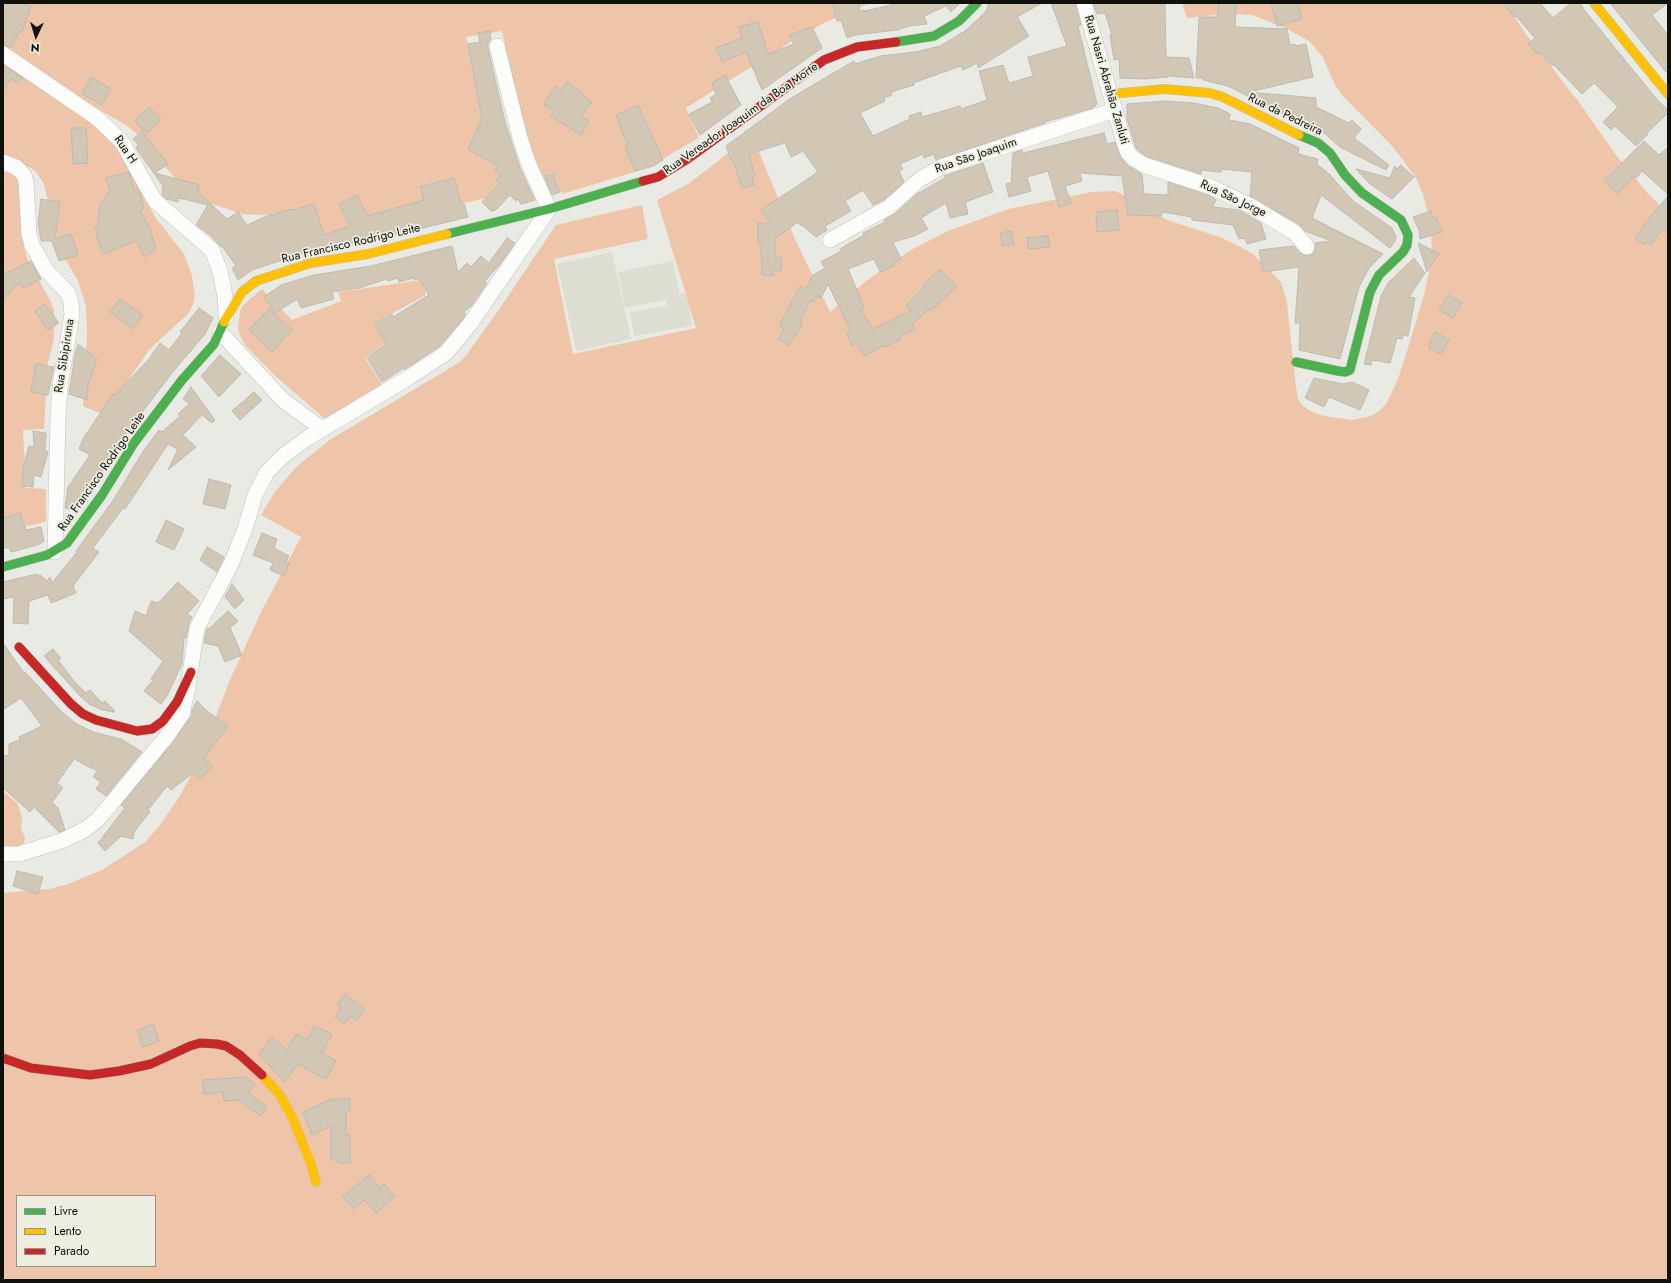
<!DOCTYPE html>
<meta charset="utf-8">
<style>
body{margin:0}
#map{position:relative;width:1671px;height:1283px;overflow:hidden;background:#eaeae4;font-family:Jost,sans-serif}
canvas{display:block}
.frame{position:absolute;inset:0;border:4px solid #10100c;pointer-events:none}
.legend{position:absolute;left:16px;top:1195px;width:140px;height:72px;box-sizing:border-box;background:#edede1;border:1px solid #95958c;margin:0;padding:5px 7px;list-style:none;font-size:12px;color:#10100c}
.legend li{display:flex;align-items:center;gap:8px;height:20px}
.legend b{width:20px;border:1px solid #95958c}
.north{position:absolute;left:16px;top:16px;width:40px;height:40px;-webkit-text-stroke:3px #edede1;paint-order:stroke;rotate:184deg;font-size:11px;font-weight:700;line-height:16px;text-align:center;color:#10100c}
.north::after{content:'';display:block;margin:auto;width:14px;height:18px;background:#10100c;clip-path:polygon(50% 0,100% 100%,50% 72%,0 100%)}
</style>
<div id="map">
<canvas width="1671" height="1283"></canvas>
<div class="frame"></div>
<ul class="legend">
<li><b style="height:5px;background:#4caf50"></b>Livre</li>
<li><b style="height:5px;background:#ffc107"></b>Lento</li>
<li><b style="height:5px;background:#c62828"></b>Parado</li>
</ul>
<div class="north">N</div>
</div>
<script>
const context = document.querySelector('canvas').getContext('2d');
context.lineJoin = 'round';
function paint(path, color) {
  context.fillStyle = color;
  context.fill(path, 'evenodd');
}
function toPath(rows) {
  const path = new Path2D();
  for (const r of rows) {
    path.moveTo(r[0], r[1]);
    for (let i = 2; i < r.length; i += 2) path.lineTo(r[i], r[i + 1]);
  }
  return path;
}
function strokePath(path, color, width, dash) {
  context.strokeStyle = color;
  context.lineWidth = width;
  context.lineCap = dash ? 'butt' : 'round';
  context.setLineDash(dash || []);
  context.stroke(path);
}
function label(font, color, halo, rows, align = 'center') {
  context.font = font + ' Jost,sans-serif';
  context.lineWidth = 3.5;
  context.setLineDash([]);
  context.textBaseline = 'middle';
  context.strokeStyle = halo;
  context.fillStyle = color;
  for (const [text, x, y, turn = 0] of rows) {
    context.save();
    context.translate(x, y);
    context.rotate((+turn || 0) * Math.PI / 180);
    context.textAlign = isNaN(turn) ? turn : align;
    if (halo) context.strokeText(text, 0, 0);
    context.fillText(text, 0, 0);
    context.restore();
  }
}
const built = toPath([
 [612,252,631,339,576,351,557,264],
 [673,261,680,297,680,293,687,292,692,326,634,336,630,312,667,306,666,300,625,308,618,272]
]);
const green = toPath([
 [3,3,871,3,826,22,797,38,686,108,699,138,659,161,638,171,562,194,553,172,542,176,529,144,520,116,502,31,466,37,480,91,516,191,296,243,287,212,260,215,242,214,198,199,183,187,136,133,124,124,87,103,3,48],
 [1182,3,1506,3,1525,33,1578,101,1616,155,1645,190,1668,214,1668,1280,3,1280,3,893,49,889,68,884,102,870,145,842,160,825,179,797,197,765,230,680,260,614,301,537,261,515,274,493,297,466,331,439,460,362,467,354,498,311,556,225,642,205,648,239,554,259,573,354,696,328,657,200,688,184,752,135,795,239,830,312,866,281,911,250,948,231,1008,209,1092,192,1115,191,1133,199,1167,220,1220,237,1239,246,1253,254,1281,282,1287,303,1296,387,1298,399,1303,406,1312,412,1324,416,1352,420,1371,416,1379,411,1386,404,1398,379,1407,351,1424,295,1432,257,1431,225,1423,194,1416,178,1393,147,1342,95,1335,85,1323,57,1309,41,1285,28,1252,15,1225,14,1187,18],
 [17,1196,155,1196,155,1266,17,1266],
 [3,63,84,116,112,142,124,159,155,217,184,254,192,276,195,296,192,307,189,313,149,350,104,415,83,406,87,334,86,306,78,281,59,248,44,184,37,173,31,168,3,157],
 [3,171,15,176,20,182,24,248,27,258,51,302,54,311,54,339,48,362,44,429,23,430,26,488,46,489,46,522,3,531],
 [422,280,426,295,373,324,386,343,365,358,383,386,325,419,273,374,245,345,240,336,238,328,240,311,243,305,262,289,292,320,341,301,338,292],
 [3,791,17,803,22,816,21,828,25,838,24,843,20,847,3,847]
]);
const building = toPath([
 [3,3,21,3,31,6,22,32,20,31,11,48,3,44,3,3],
 [832,3,858,3,860,11,864,10,865,11,891,5,890,3,960,3,951,12,946,6,924,16,927,24,909,26,897,30,855,35,847,38,841,20,837,21,832,3],
 [989,3,1042,3,1017,17,1029,36,978,68,977,63,963,70,961,66,913,83,914,85,891,92,892,95,884,98,885,101,860,113,873,136,910,119,909,116,921,112,922,117,960,106,961,109,987,100,979,71,1003,65,1009,83,1033,76,1028,57,1067,46,1051,3,1075,3,1081,25,1078,26,1097,104,1093,108,1045,122,1045,123,936,160,934,154,924,158,923,154,900,164,903,169,899,171,904,182,884,200,873,205,863,190,845,201,851,211,825,226,827,230,816,237,802,225,801,226,798,222,775,239,775,257,782,257,781,271,773,271,773,276,762,275,762,258,761,258,761,244,758,244,758,223,770,223,761,210,818,172,803,151,791,157,785,143,749,154,755,176,752,177,754,185,742,188,733,160,731,160,726,146,791,98,854,61,855,64,880,56,916,52,940,46,965,31,977,20,982,17,979,18,986,11,989,3],
 [1093,3,1165,3,1166,57,1189,58,1194,78,1168,76,1168,77,1145,79,1120,78,1119,59,1114,60,1110,35,1112,35,1105,13,1097,14,1093,3],
 [1219,3,1236,4,1235,27,1287,29,1290,45,1295,44,1295,46,1306,44,1313,77,1249,92,1316,98,1316,107,1349,123,1352,120,1361,129,1354,138,1389,165,1386,170,1340,147,1323,132,1291,118,1228,86,1203,80,1203,78,1196,78,1199,17,1217,17,1219,3],
 [1271,3,1297,3,1302,19,1277,26,1271,3],
 [1502,3,1540,3,1553,18,1571,3,1580,3,1585,11,1659,102,1668,110,1668,113,1647,133,1648,134,1636,146,1615,126,1611,130,1603,122,1618,107,1594,83,1582,94,1553,64,1552,66,1539,52,1537,54,1528,44,1535,38,1516,16,1515,17,1502,3],
 [1610,3,1668,3,1652,15,1668,35,1668,70,1666,72,1610,3],
 [758,22,768,54,794,44,789,35,812,27,822,48,762,90,746,52,722,62,716,48,742,38,739,27,758,22],
 [490,31,491,39,488,43,488,48,505,122,520,168,535,200,521,204,518,199,516,201,510,195,496,210,491,211,482,202,500,183,496,180,501,175,495,170,498,166,468,149,482,119,468,44,480,42,478,33,490,31],
 [3,65,23,78,18,84,11,79,3,91,3,65],
 [725,75,741,105,700,135,689,114,712,102,710,98,716,94,712,83,725,75],
 [91,77,111,89,102,105,82,94,91,77],
 [568,82,592,102,581,116,589,121,581,135,551,116,554,111,544,105,555,86,559,91,568,82],
 [1164,101,1194,103,1218,108,1230,114,1229,120,1250,124,1299,148,1298,154,1318,159,1317,164,1329,174,1353,201,1392,228,1396,237,1395,241,1390,248,1321,195,1312,218,1383,254,1369,268,1359,287,1340,359,1299,350,1300,323,1295,323,1299,267,1263,272,1259,250,1294,246,1300,253,1308,256,1313,254,1315,250,1315,243,1332,241,1305,231,1300,225,1250,196,1252,172,1222,169,1221,172,1201,170,1201,174,1148,157,1139,151,1136,148,1127,119,1127,104,1164,101],
 [638,105,663,160,653,166,635,171,625,148,628,146,616,115,638,105],
 [149,107,161,119,148,132,141,128,135,121,149,107],
 [71,128,86,128,88,163,73,164,71,128],
 [142,131,168,164,155,173,199,185,198,192,227,219,238,212,247,225,271,214,272,215,291,209,292,210,314,204,324,235,350,226,339,204,357,195,367,216,424,200,420,187,454,178,462,205,464,204,468,217,366,242,328,248,327,247,307,252,252,270,238,280,232,268,236,266,222,246,221,247,210,235,196,225,208,205,179,198,178,202,166,199,162,195,163,186,136,148,138,145,133,139,142,131],
 [1104,133,1107,144,1115,142,1122,159,1128,166,1142,174,1144,194,1168,195,1168,182,1208,195,1216,200,1213,207,1239,210,1261,223,1266,239,1247,244,1245,238,1239,239,1233,225,1192,220,1192,217,1162,212,1161,216,1128,215,1122,176,1080,173,1082,181,1065,186,1071,203,1059,207,1048,171,1027,177,1031,191,1009,197,1006,184,1011,183,1013,153,1022,150,1023,153,1104,133],
 [1644,141,1659,155,1668,147,1668,194,1642,171,1636,178,1634,176,1617,194,1604,181,1644,141],
 [983,163,993,192,965,202,968,214,950,218,946,203,921,218,928,229,914,236,893,242,901,259,893,263,894,266,880,272,874,259,848,269,864,307,861,309,872,329,911,311,906,305,924,288,922,286,940,269,957,286,931,311,929,309,912,324,915,330,900,336,901,339,884,347,884,345,864,356,856,343,852,346,847,334,851,331,828,284,821,298,816,296,813,302,810,301,801,320,800,322,803,323,789,345,778,339,784,329,779,326,800,286,806,289,813,275,825,268,821,262,841,251,840,249,864,235,863,233,885,222,884,220,895,214,917,194,945,178,944,176,983,163],
 [1401,165,1414,177,1392,199,1370,184,1356,169,1390,178,1395,166,1397,169,1401,165],
 [129,172,134,190,138,190,140,193,144,208,140,210,150,229,156,250,144,257,136,241,103,254,96,235,98,234,95,227,98,226,99,207,110,190,105,178,129,172],
 [553,173,560,192,552,195,544,176,553,173],
 [1668,196,1668,233,1663,228,1651,245,1647,241,1644,245,1635,238,1647,221,1668,196],
 [41,199,60,202,55,239,71,234,78,255,59,261,52,241,41,241,38,223,41,199],
 [1117,210,1119,230,1097,232,1096,212,1117,210],
 [1431,211,1433,218,1436,217,1442,232,1420,239,1419,230,1413,217,1431,211],
 [1011,231,1014,244,1003,246,1000,233,1011,231],
 [1048,236,1050,247,1028,249,1027,238,1048,236],
 [507,238,515,243,501,263,485,281,487,283,472,305,464,312,466,314,463,319,440,346,405,369,404,368,382,382,367,358,386,344,374,324,392,314,393,317,429,295,419,279,415,280,414,278,399,282,398,278,388,281,387,279,359,288,332,292,334,299,301,308,297,299,275,313,264,297,281,285,314,275,371,266,452,246,458,272,467,263,471,267,481,256,489,263,507,238],
 [1419,243,1439,254,1427,272,1419,246,1419,243],
 [1414,258,1425,273,1409,297,1415,298,1408,336,1403,335,1402,339,1397,338,1390,363,1372,360,1371,365,1364,364,1381,296,1385,289,1388,283,1414,258],
 [31,261,41,279,23,288,19,282,3,300,3,277,5,274,31,261],
 [1448,295,1462,303,1453,318,1439,310,1448,295],
 [120,299,143,315,133,329,110,312,120,299],
 [45,304,59,323,48,330,35,311,45,304],
 [199,308,213,318,205,334,172,373,124,436,93,487,76,511,65,508,68,487,90,455,79,449,83,439,113,394,115,395,149,359,160,343,169,350,182,333,180,332,199,308],
 [269,309,292,330,272,352,249,330,269,309],
 [1435,332,1449,340,1441,354,1429,348,1429,344,1435,332],
 [78,344,97,359,88,385,87,400,69,394,75,354,78,344],
 [220,355,241,374,219,397,201,376,220,355],
 [36,364,54,367,48,395,31,392,36,364],
 [1314,378,1343,384,1352,382,1369,390,1360,410,1329,397,1324,407,1305,398,1314,378],
 [191,387,215,420,212,423,202,415,183,435,196,447,168,470,178,449,168,444,125,509,123,508,93,548,99,552,73,586,76,593,51,603,48,595,29,601,28,624,13,623,14,597,3,599,3,582,37,574,38,576,40,575,47,581,50,577,52,583,77,552,76,551,112,502,144,450,159,430,162,432,180,416,178,414,189,404,183,399,191,387],
 [254,392,262,400,240,420,232,411,254,392],
 [33,431,46,433,45,450,48,452,41,477,34,475,33,487,22,486,23,468,29,446,34,447,33,431],
 [209,479,231,485,225,509,203,504,209,479],
 [20,513,26,530,41,527,44,541,38,545,11,552,9,547,3,549,3,518,20,513],
 [166,520,184,529,174,550,156,542,166,520],
 [262,533,277,539,274,548,289,556,286,562,289,563,284,576,270,570,273,563,253,555,262,533],
 [207,547,224,557,217,572,200,560,207,547],
 [178,582,199,601,187,614,192,617,189,624,186,638,184,638,182,664,167,696,161,704,144,691,153,680,151,679,163,661,129,631,135,611,146,616,151,601,158,603,178,582],
 [232,584,244,600,235,609,225,597,232,584],
 [228,611,238,621,230,628,242,655,225,662,218,646,204,643,207,628,209,629,228,611],
 [3,643,24,673,25,672,62,712,75,723,93,732,121,739,142,752,106,796,96,789,101,782,93,777,97,771,74,759,57,783,63,788,52,802,58,808,65,830,59,832,34,807,30,812,3,788,3,756,9,755,9,744,20,740,19,737,42,726,21,698,3,710,3,643],
 [53,649,61,658,58,660,74,681,86,693,90,690,102,703,105,701,115,711,113,712,100,709,89,704,79,695,44,656,53,649],
 [197,701,207,711,228,726,204,758,212,766,201,779,193,773,171,790,167,786,148,810,150,812,134,832,133,839,121,836,105,851,98,843,125,808,121,805,174,741,192,715,192,710,197,701],
 [17,871,43,877,38,894,13,886,17,871],
 [345,994,365,1010,356,1021,350,1016,344,1024,335,1017,341,1008,337,1005,345,994],
 [153,1024,159,1041,143,1047,137,1030,153,1024],
 [314,1026,332,1034,322,1053,336,1061,326,1079,298,1064,285,1082,258,1054,272,1037,287,1050,296,1034,307,1040,314,1026],
 [245,1077,255,1085,248,1092,267,1107,261,1116,239,1100,224,1101,223,1092,204,1094,203,1080,245,1077],
 [332,1099,350,1099,350,1111,346,1111,346,1135,350,1135,350,1163,338,1163,337,1160,331,1160,331,1126,312,1135,303,1112,332,1099],
 [369,1175,380,1188,384,1184,395,1197,376,1213,364,1200,354,1209,342,1197,369,1175]
]);
const street = toPath([
 [1084,3,1124,142,1128,153,1133,158,1144,165,1211,187,1251,206,1295,233,1307,247],
 [3,54,97,118,122,142,155,201,212,250,220,271,225,296,226,317],
 [3,162,16,167,24,175,26,182,29,234,32,245,46,270,68,293,71,302,72,314,60,387,58,416,55,552],
 [830,240,889,207,919,180,941,167,1115,110],
 [220,332,283,400,322,429],
 [3,854,19,854,64,840,86,829,97,820,111,804,167,736,182,714,188,687,196,634,198,626,231,564,245,529,255,495,267,472,283,456,306,439,408,378,446,353,470,324,549,209,529,165,520,138,497,46]
]);
const fast = toPath([
 [896,42,934,36,959,21,977,3],
 [447,234,549,209,643,181],
 [1296,362,1338,371,1345,372,1350,370,1370,292,1379,275,1403,252,1407,245,1408,235,1401,220,1362,193,1345,175,1330,153,1318,143,1299,135],
 [3,567,47,555,67,543,102,495,134,443,182,380,214,344,224,322]
]);
const slow = toPath([
 [1594,3,1668,94],
 [1111,94,1164,89,1210,93,1223,97,1299,135],
 [224,322,242,292,256,281,311,263,368,254,447,234],
 [262,1075,280,1095,293,1119,311,1164,316,1182]
]);
const jam = toPath([
 [643,181,658,177,686,160,824,60,857,47,896,42],
 [19,647,71,704,83,714,96,720,137,731,152,729,163,721,177,702,191,672],
 [3,1058,31,1068,90,1075,119,1071,151,1064,190,1046,200,1043,217,1044,226,1046,240,1055,262,1075]
]);
const streetNames = [
 ["Rua Nasri Abrahão Zanluti",1106,80,74],
 ["Rua da Pedreira",1285,115,26],
 ["Rua Vereador Joaquim da Boa Morte",741,119,-35],
 ["Rua H",125,150,56],
 ["Rua São Joaquim",976,156,-19],
 ["Rua São Jorge",1233,199,25],
 ["Rua Francisco Rodrigo Leite",351,244,-13],
 ["Rua Sibipiruna",65,356,-81],
 ["Rua Francisco Rodrigo Leite",102,472,-55]
];
paint(built, '#ddded1');
paint(green, '#eec5a8');
paint(building, '#d1c7b4');
strokePath(building, '#bbbab5', 1);
strokePath(street, '#c1c1bc', 16);
strokePath(fast, '#c1c1bc', 10);
strokePath(slow, '#c1c1bc', 10);
strokePath(jam, '#c1c1bc', 10);
strokePath(street, '#fcfcfb', 15);
strokePath(fast, '#4caf50', 9);
strokePath(slow, '#ffc107', 9);
strokePath(jam, '#c62828', 9);
label('12px', '#10100c', '#edede1', streetNames);
</script>
